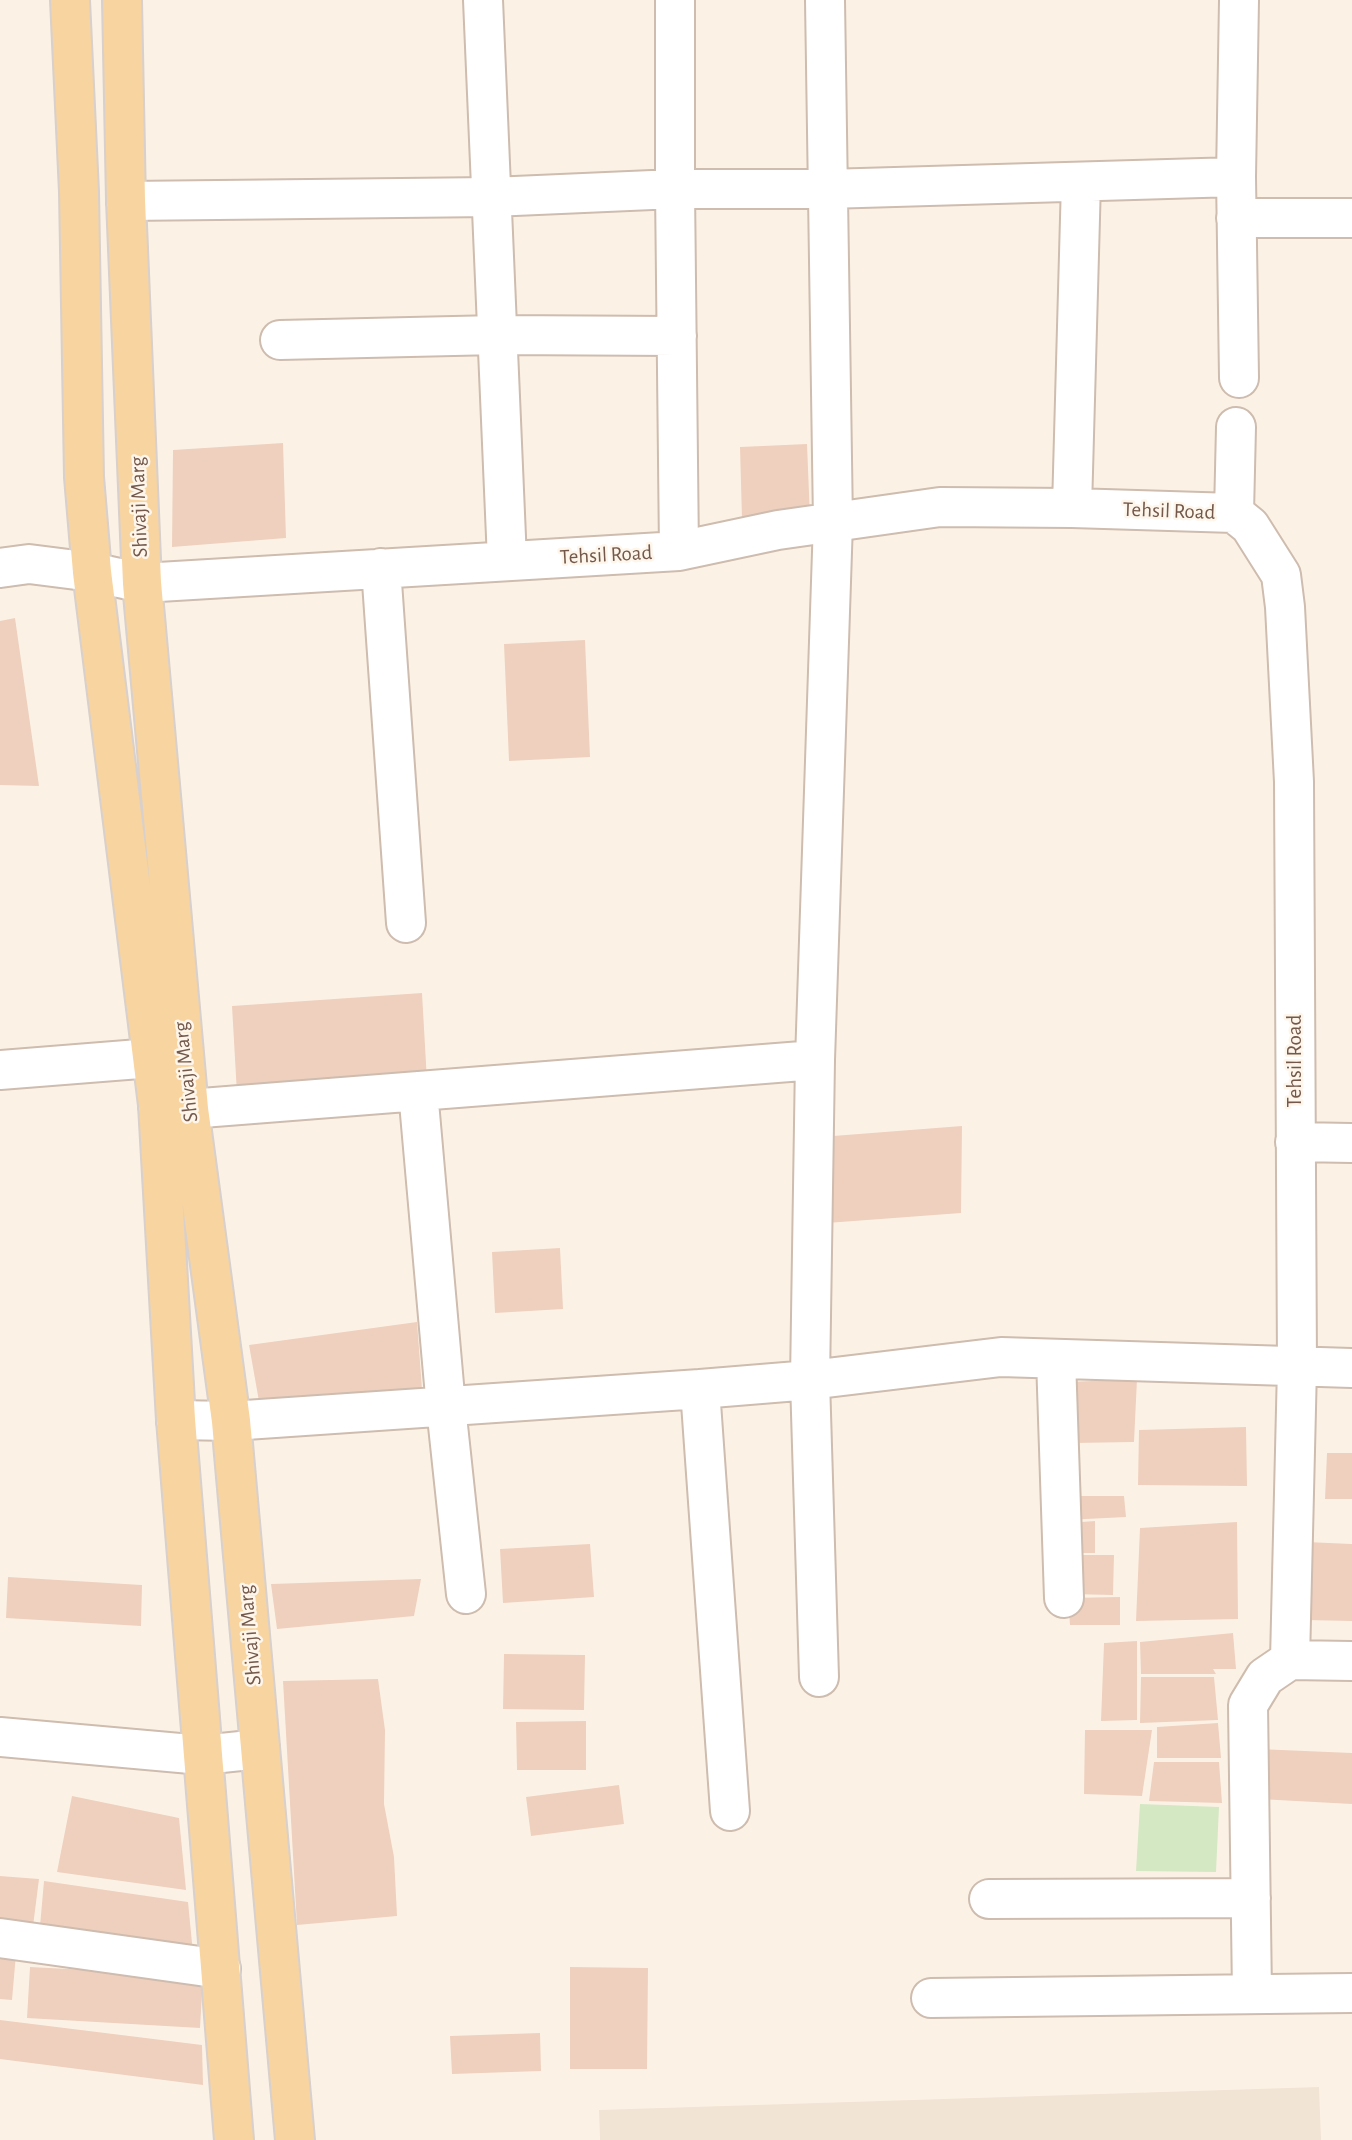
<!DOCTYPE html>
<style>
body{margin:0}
canvas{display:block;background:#fbf2e5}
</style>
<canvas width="1352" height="2140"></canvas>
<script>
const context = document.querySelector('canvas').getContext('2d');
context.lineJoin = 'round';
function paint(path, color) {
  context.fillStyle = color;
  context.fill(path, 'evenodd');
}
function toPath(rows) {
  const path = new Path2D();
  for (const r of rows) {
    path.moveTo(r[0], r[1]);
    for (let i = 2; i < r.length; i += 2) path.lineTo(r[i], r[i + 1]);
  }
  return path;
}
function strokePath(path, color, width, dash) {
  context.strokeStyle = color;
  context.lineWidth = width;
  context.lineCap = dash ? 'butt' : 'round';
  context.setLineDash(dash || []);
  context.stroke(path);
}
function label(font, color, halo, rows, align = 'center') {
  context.font = font + ' "Alegreya Sans",sans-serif';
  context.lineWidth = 5;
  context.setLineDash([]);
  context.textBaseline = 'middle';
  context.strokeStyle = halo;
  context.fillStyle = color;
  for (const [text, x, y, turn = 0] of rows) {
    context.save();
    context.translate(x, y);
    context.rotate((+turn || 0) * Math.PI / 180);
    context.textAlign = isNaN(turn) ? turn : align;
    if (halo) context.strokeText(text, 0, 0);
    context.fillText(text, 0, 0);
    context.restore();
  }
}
const residential = toPath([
 [1319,2087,1321,2140,600,2140,599,2110]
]);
const green = toPath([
 [1140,1804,1219,1807,1216,1872,1136,1871]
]);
const building = toPath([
 [283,443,286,538,172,547,173,450],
 [807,444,810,518,742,520,740,447],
 [15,618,39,786,0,785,0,621],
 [585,640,590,757,509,761,504,644],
 [422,993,427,1081,237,1094,232,1006],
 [962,1126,961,1213,827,1223,820,1137],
 [560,1248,563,1309,495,1313,492,1252],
 [417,1322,422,1389,260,1407,249,1345],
 [1137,1379,1134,1442,1073,1443,1069,1382],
 [1246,1427,1247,1486,1138,1485,1139,1430],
 [1327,1453,1352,1453,1352,1499,1325,1499],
 [1066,1496,1124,1496,1126,1517,1066,1520],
 [1095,1521,1095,1553,1068,1553,1068,1523],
 [1237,1522,1238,1619,1136,1621,1140,1528],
 [1306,1542,1352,1544,1352,1621,1305,1620],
 [590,1544,594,1597,503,1603,500,1549],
 [1066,1555,1114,1555,1113,1595,1068,1594],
 [8,1577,142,1585,141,1626,6,1618],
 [421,1579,414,1616,277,1629,271,1584],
 [1120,1597,1120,1625,1070,1625,1068,1598],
 [1233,1633,1236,1669,1213,1669,1216,1674,1141,1674,1140,1642],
 [1137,1641,1137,1720,1101,1721,1104,1643],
 [504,1654,585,1655,584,1710,503,1709],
 [1141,1677,1214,1677,1218,1720,1140,1723],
 [378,1679,385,1730,384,1804,394,1857,397,1916,297,1925,283,1681],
 [586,1721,586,1770,517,1770,516,1722],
 [1218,1723,1221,1758,1157,1758,1157,1727],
 [1085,1730,1152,1730,1142,1796,1084,1794],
 [1258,1749,1352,1753,1352,1804,1259,1799],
 [1154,1762,1219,1762,1222,1803,1149,1801],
 [619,1785,624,1824,531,1836,526,1797],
 [72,1796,179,1818,186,1890,57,1872],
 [0,1876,39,1879,32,1934,0,1931],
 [44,1881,188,1902,193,1953,39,1937],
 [0,1952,16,1954,12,2000,0,1999],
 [30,1967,203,1976,200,2028,27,2018],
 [570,1967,648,1968,647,2069,570,2069],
 [0,2020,202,2045,203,2085,0,2059],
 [540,2033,541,2071,452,2074,450,2036]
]);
const minor = toPath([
 [483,0,507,560],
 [675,0,675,189,679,551],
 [126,201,492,197,675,189,827,189,1236,177],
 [1236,218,1352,218],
 [280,340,497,335,677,336],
 [1239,378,1236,177,1239,0],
 [1072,508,1081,182],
 [1234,513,1236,427],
 [0,568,29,564,92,572,142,583,679,551,778,530,940,507,1072,508,1234,513,1250,526,1281,575,1285,607,1294,782,1297,1367,1290,1660],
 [381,568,406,923],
 [0,1070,152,1058],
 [418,1091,446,1407,466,1594],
 [158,1105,189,1109,815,1060],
 [1295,1142,1352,1143],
 [1056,1359,1064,1598],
 [700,1389,730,1811],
 [176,1420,231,1421,700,1389,810,1380,1001,1357,1352,1368],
 [1290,1660,1352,1661],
 [819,1677,810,1380,815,1060,833,522,825,0],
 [0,1737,202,1755,260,1749],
 [989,1899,1251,1898],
 [0,1938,221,1969],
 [1252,1994,1248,1705,1265,1677,1290,1660],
 [931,1998,1352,1993]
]);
const major = toPath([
 [70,0,79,192,84,477,92,572,158,1105,176,1420,234,2140],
 [122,0,126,201,142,583,189,1109,231,1421,295,2140]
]);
const streetNames = [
 ["Shivaji Marg",139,507,-92],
 ["Tehsil Road",1169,511,2],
 ["Tehsil Road",606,555,-3],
 ["Tehsil Road",1295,1061,-90],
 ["Shivaji Marg",186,1072,-96],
 ["Shivaji Marg",250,1635,-95]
];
paint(residential, '#f2e4d4');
paint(green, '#d4e8c4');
paint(building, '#efd0be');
strokePath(minor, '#cebcaf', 42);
strokePath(major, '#d8d0cd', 42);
strokePath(minor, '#fff', 38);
strokePath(major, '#f7d4a0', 38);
label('21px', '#73584b', '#fef6eb', streetNames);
</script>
